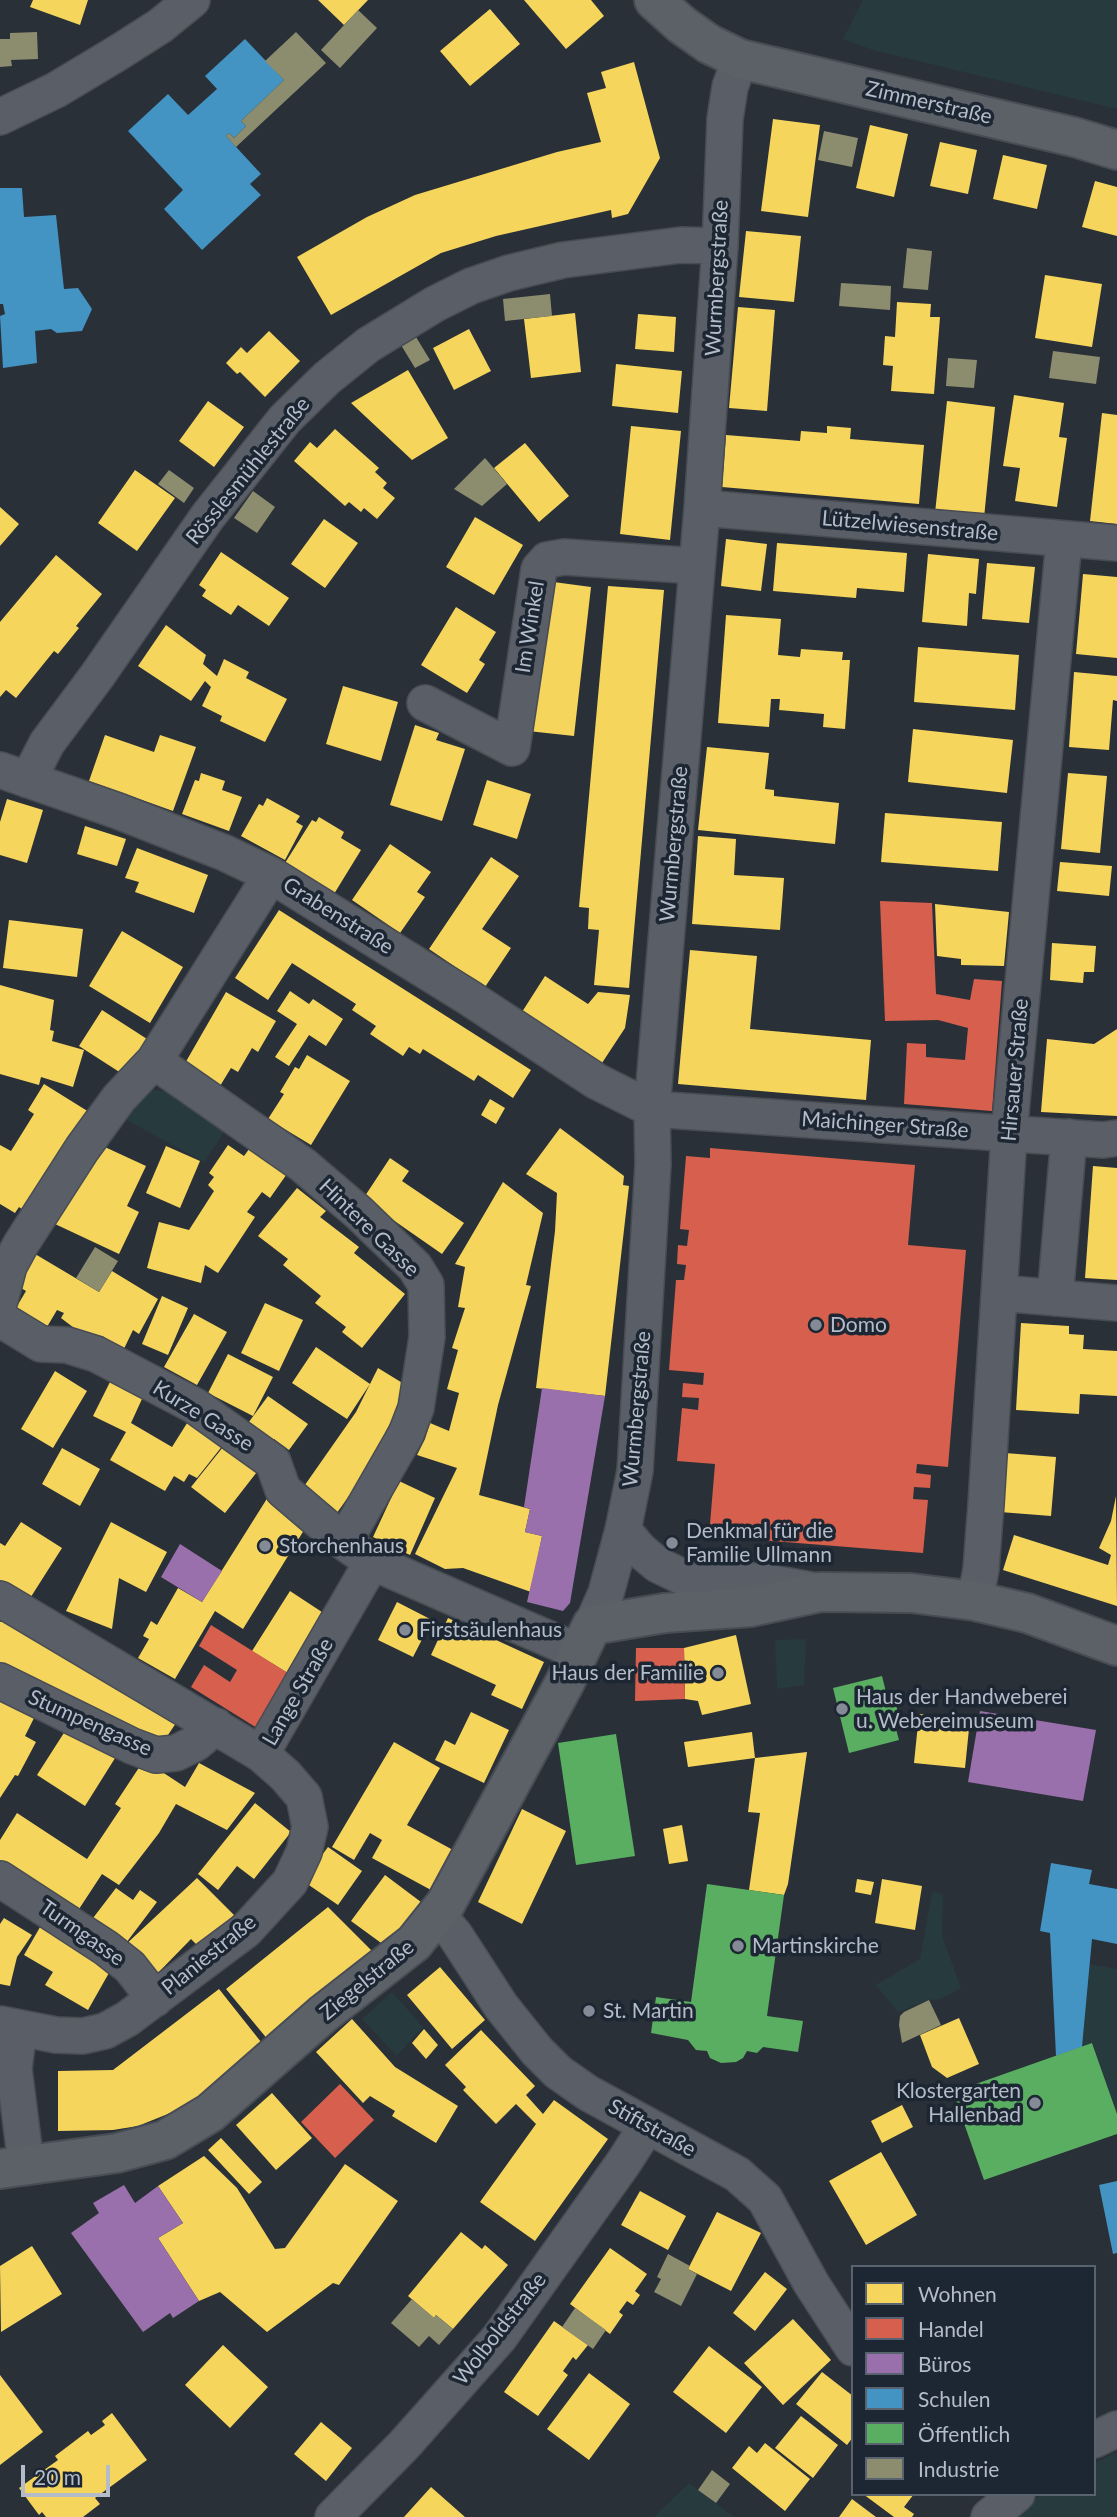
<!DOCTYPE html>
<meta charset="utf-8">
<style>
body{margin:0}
#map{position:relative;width:1117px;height:2517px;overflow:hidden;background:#2a3038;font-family:Lato,sans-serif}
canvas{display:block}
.legend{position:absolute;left:851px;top:2265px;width:245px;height:231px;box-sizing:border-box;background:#1d2633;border:2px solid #59626f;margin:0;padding:9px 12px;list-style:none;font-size:21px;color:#b4bcc9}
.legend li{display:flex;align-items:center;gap:14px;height:35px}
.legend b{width:35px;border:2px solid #59626f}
.scale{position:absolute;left:21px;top:2465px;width:89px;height:32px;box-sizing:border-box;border:4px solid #b4bcc9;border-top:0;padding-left:9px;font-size:21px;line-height:24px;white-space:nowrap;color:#b4bcc9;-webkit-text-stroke:5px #1d2633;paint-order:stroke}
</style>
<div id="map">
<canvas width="1117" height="2517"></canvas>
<ul class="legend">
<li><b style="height:19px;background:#f6d55c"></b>Wohnen</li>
<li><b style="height:19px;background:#d6604d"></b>Handel</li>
<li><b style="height:19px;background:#9970ab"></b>Büros</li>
<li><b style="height:19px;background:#4393c3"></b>Schulen</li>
<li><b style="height:19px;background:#5aae61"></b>Öffentlich</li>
<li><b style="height:19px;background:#8c8c6e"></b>Industrie</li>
</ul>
<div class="scale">20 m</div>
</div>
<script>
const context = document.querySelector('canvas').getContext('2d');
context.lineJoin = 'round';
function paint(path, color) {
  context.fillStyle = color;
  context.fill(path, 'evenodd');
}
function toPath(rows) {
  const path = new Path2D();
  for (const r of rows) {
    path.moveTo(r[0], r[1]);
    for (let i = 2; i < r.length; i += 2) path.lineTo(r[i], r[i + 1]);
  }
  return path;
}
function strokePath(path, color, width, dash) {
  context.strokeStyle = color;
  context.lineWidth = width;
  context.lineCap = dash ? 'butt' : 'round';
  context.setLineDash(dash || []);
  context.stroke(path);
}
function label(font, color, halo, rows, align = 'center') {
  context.font = font + ' Lato,sans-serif';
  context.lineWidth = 7;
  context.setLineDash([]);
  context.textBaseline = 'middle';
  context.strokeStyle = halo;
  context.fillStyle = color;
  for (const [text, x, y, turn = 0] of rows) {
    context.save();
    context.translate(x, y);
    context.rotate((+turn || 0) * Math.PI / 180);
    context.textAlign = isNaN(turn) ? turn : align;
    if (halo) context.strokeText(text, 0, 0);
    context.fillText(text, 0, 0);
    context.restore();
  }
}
const green = toPath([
 [863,0,1117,0,1117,109,873,50,843,39],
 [151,1090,165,1091,226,1129,204,1162,123,1118,138,1096],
 [806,1639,804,1685,777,1689,775,1640],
 [932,1892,943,1894,942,1936,961,1988,941,1999,929,2000,898,2012,876,1985,920,1959],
 [1090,1964,1117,1969,1117,2114,1093,2043,1082,2047],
 [392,1992,423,2027,397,2056,362,2019],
 [1117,2452,1117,2517,1005,2517,1042,2494,1094,2494,1094,2463],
 [689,2483,734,2517,654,2517]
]);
const homes = toPath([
 [33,0,88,0,80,25,30,7],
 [318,0,368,0,344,25],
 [524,0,591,0,604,16,566,49],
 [490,9,520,44,470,86,440,51],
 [634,62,660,158,628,214,612,218,611,210,496,236,441,253,331,315,297,257,367,217,415,195,557,152,601,142,587,93,606,88,601,72],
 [773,119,820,125,808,217,761,211],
 [870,125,908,134,894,197,856,188],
 [940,142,977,150,968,194,930,186],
 [1003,155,1047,165,1037,209,993,199],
 [1095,181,1117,187,1117,236,1082,227],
 [746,231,801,236,794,302,739,297],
 [1045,275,1102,284,1092,347,1035,338],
 [897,302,931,304,930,317,940,317,934,394,891,391,893,366,883,365,885,336,895,337],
 [738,307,775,310,767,411,729,408],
 [575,313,581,372,531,378,524,319],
 [638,314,676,317,674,352,635,349],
 [469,329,491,371,454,390,433,348],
 [269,331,300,361,265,397,240,372,237,374,226,363,241,347,247,353],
 [616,364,682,371,678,413,612,406],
 [408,370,448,438,412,460,351,403],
 [1014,395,1064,403,1059,437,1067,438,1057,507,1015,501,1020,468,1003,466],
 [208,401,244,427,214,467,179,441],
 [947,401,995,407,984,518,935,513],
 [1102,413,1117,415,1117,524,1090,521],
 [631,426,681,431,670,540,620,534],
 [827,426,851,428,850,439,924,445,919,504,722,487,726,435,800,441,801,431,827,433],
 [335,429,379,468,375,472,387,483,383,488,395,498,377,519,364,508,361,512,349,502,345,506,294,461,310,442,317,448],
 [525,443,569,496,539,522,494,468],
 [135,470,175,498,137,551,98,523],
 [0,507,19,524,0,546],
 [475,517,523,545,494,595,446,567],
 [324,519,358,543,325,588,291,564],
 [726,539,767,544,761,591,721,586],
 [777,543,907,553,904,592,857,588,856,598,773,591],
 [221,552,289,598,269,626,238,605,231,615,202,596,206,590,199,585],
 [928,554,979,559,976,594,969,593,967,626,922,622],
 [56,555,102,594,76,626,79,628,58,654,54,651,16,698,6,690,0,697,0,622],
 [987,563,1035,567,1029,623,982,619],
 [1083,574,1117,577,1117,658,1076,654],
 [546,581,591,587,574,736,528,731],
 [608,586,664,590,629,988,594,985,599,930,588,929,589,908,579,907],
 [456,607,496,632,479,660,485,664,467,693,421,665],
 [726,615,781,619,778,655,800,657,801,649,843,652,842,660,850,660,845,729,823,727,824,714,779,710,780,699,771,699,769,727,718,723],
 [166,625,206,655,203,664,217,676,224,659,249,672,246,678,287,699,265,742,220,721,222,716,202,706,211,687,205,681,191,701,138,666],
 [918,647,1019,655,1015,710,914,702],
 [1074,672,1117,676,1117,701,1113,700,1109,750,1069,747],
 [343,686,398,702,381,761,326,744],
 [415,725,439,733,436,740,465,749,442,821,390,805],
 [913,729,1013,740,1007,793,908,782],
 [105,735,154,752,160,735,196,747,173,811,89,781],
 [707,747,769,753,765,789,774,790,774,796,839,803,835,844,698,830],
 [201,773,225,781,222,790,242,797,229,831,182,814,195,780,199,781],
 [1068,773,1107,776,1100,853,1061,849],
 [487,780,531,794,517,839,473,825],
 [267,798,300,816,296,822,303,826,285,860,241,836,259,804,263,806],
 [7,799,43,810,27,863,0,855,0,822],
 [885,813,1002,822,998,871,881,862],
 [319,817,344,832,341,838,361,850,334,894,285,863,312,820,316,822],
 [85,826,126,839,117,866,77,854],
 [698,836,736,839,734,875,784,878,780,930,692,924],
 [390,844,431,872,417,892,425,897,400,933,352,900],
 [137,848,208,875,194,913,135,892,139,882,125,878],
 [491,857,519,876,482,929,511,948,485,987,429,949],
 [1060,862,1112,866,1109,896,1057,891],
 [935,904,1009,912,1004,966,961,965,961,959,937,956],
 [279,910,531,1070,513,1098,478,1075,474,1081,423,1049,420,1054,409,1047,403,1056,370,1034,376,1026,352,1010,356,1004,292,963,268,1000,235,978],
 [9,920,83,929,77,977,3,968],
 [122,931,183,967,150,1023,89,986],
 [1052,943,1096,946,1094,972,1084,972,1083,983,1050,980],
 [690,950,757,956,750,1029,871,1040,866,1100,678,1084],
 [545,976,588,1004,598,992,630,995,625,1028,602,1063,522,1012],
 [0,985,54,1000,50,1030,54,1031,52,1041,84,1050,73,1087,41,1077,39,1085,0,1074],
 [290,991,309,1004,313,999,343,1019,326,1046,309,1035,289,1066,275,1057,297,1024,277,1011],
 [226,992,276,1021,258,1052,252,1048,238,1072,231,1068,220,1086,184,1065],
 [102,1010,147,1039,124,1075,79,1046],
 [1117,1029,1117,1116,1041,1112,1047,1039,1094,1044],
 [307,1055,350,1081,311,1145,268,1119,284,1094,280,1092,295,1067,299,1069],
 [44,1084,89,1112,27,1213,19,1207,15,1213,0,1204,0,1145,11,1151,34,1114,28,1110],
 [490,1099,505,1108,496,1124,481,1115],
 [560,1128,624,1176,623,1185,629,1186,605,1396,536,1388,555,1231,557,1193,526,1174],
 [94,1142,146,1166,127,1206,139,1212,119,1254,55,1224],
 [228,1145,244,1156,252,1145,289,1171,270,1198,262,1192,247,1212,255,1217,218,1273,205,1265,201,1283,147,1268,159,1222,189,1230,214,1191,208,1185,214,1177,209,1173],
 [166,1146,200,1161,180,1208,146,1193],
 [390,1158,409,1171,402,1181,464,1223,442,1254,363,1199],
 [1093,1166,1117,1168,1117,1280,1085,1278],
 [503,1182,543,1213,526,1285,531,1286,498,1405,479,1495,530,1509,525,1532,542,1536,531,1592,463,1568,445,1569,415,1554,457,1468,417,1455,425,1439,430,1423,449,1431,459,1393,447,1389,458,1350,452,1348,465,1308,458,1307,465,1267,455,1264],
 [297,1188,326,1211,320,1217,359,1247,354,1253,405,1294,362,1348,342,1332,346,1327,315,1303,321,1296,283,1265,288,1259,258,1236],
 [30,1251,99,1292,112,1271,158,1299,139,1334,133,1330,121,1355,78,1331,61,1318,64,1313,57,1310,44,1332,13,1313,26,1291,11,1282],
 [162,1296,188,1308,168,1355,142,1344],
 [265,1303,303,1320,279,1371,241,1353],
 [194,1314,227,1332,197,1385,164,1367],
 [1021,1323,1069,1326,1069,1334,1084,1335,1083,1349,1117,1351,1117,1396,1080,1394,1079,1414,1016,1410],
 [316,1347,370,1384,347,1419,292,1383],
 [228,1354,273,1377,253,1416,208,1393],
 [378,1368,409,1387,385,1433,391,1437,334,1517,300,1492,356,1412],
 [55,1371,87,1391,53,1448,21,1429],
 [115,1372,147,1388,131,1423,172,1447,189,1420,227,1440,197,1478,189,1474,184,1482,174,1476,165,1491,110,1460,126,1432,93,1416],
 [268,1396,308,1424,289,1450,274,1439,268,1447,243,1430],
 [227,1442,260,1468,225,1513,191,1487],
 [62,1448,100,1469,80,1506,42,1484],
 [1005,1453,1056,1457,1051,1516,1000,1512],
 [399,1481,435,1498,410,1555,373,1537],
 [1116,1496,1117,1606,1003,1570,1014,1535,1108,1565,1111,1555,1099,1548,1111,1521],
 [268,1497,309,1522,243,1629,215,1611,175,1679,138,1658,149,1639,143,1636,151,1621,157,1625,178,1588,202,1602],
 [21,1522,62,1548,27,1603,0,1586,0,1543,5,1546],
 [111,1522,167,1552,146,1592,119,1578,112,1629,66,1611],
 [290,1591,328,1616,291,1675,252,1651],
 [397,1602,432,1620,413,1657,378,1640],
 [448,1618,544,1662,522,1709,491,1695,496,1685,431,1655],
 [3,1621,176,1723,162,1744,24,1678,0,1664,0,1622],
 [736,1635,751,1704,702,1715,698,1701,685,1699,684,1648],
 [0,1697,35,1716,25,1736,36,1742,18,1776,15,1775,0,1798],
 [471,1712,509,1730,484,1783,435,1760,445,1740,455,1745],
 [919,1714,970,1719,965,1768,914,1763],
 [69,1725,117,1755,85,1806,37,1775],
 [752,1732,755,1758,688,1767,684,1742],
 [394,1742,440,1768,407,1825,453,1850,431,1890,372,1858,382,1840,370,1833,354,1860,332,1847],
 [807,1752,788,1884,784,1895,749,1890,760,1813,748,1812,755,1758],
 [144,1760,185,1787,199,1763,255,1793,227,1830,176,1804,159,1833,119,1885,102,1874,79,1909,44,1886,41,1890,0,1863,0,1840,17,1813,87,1859,121,1808,115,1804],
 [255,1803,291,1832,254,1879,237,1866,218,1890,198,1874],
 [522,1809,566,1831,522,1924,478,1902],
 [682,1825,688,1861,669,1864,663,1829],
 [328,1847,362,1871,338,1905,303,1881],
 [385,1875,421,1902,388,1948,351,1921],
 [197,1878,234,1915,200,1948,191,1939,155,1976,90,1922,116,1888,133,1900,140,1890,157,1902,123,1947],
 [857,1879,874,1882,871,1895,855,1892],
 [882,1879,922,1886,915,1930,875,1923],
 [328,1907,377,1956,269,2041,226,1989],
 [47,1915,114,1964,88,2010,45,1985,53,1972,24,1955],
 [4,1918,32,1935,17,1957,10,1986,0,1984,0,1924],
 [440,1967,485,2020,452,2049,407,1995],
 [219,1989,265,2047,200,2101,138,2126,113,2130,58,2131,58,2071,113,2070],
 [959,2018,979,2064,947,2078,932,2067,920,2035],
 [352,2019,395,2067,458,2106,436,2143,392,2116,395,2111,370,2096,363,2103,316,2052],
 [424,2029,438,2045,426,2059,412,2043],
 [481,2030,535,2086,526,2095,543,2114,554,2100,608,2139,535,2241,480,2202,536,2124,516,2104,496,2124,463,2090,466,2087,445,2065],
 [272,2093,312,2138,276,2170,236,2125],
 [902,2105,913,2127,882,2143,871,2121],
 [221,2138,262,2182,249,2194,208,2150],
 [881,2152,917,2215,866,2245,829,2181],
 [204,2156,237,2188,275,2249,285,2248,345,2164,398,2201,339,2285,333,2283,267,2332,220,2292,199,2301,158,2238,183,2223,158,2186],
 [640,2191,686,2216,668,2250,621,2225],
 [717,2212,761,2233,731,2291,688,2269],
 [461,2232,482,2249,485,2245,508,2265,453,2329,436,2315,434,2318,408,2296],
 [32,2246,62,2294,1,2332,0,2266],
 [610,2248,647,2274,635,2291,640,2295,633,2305,627,2301,619,2312,623,2315,610,2334,570,2304],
 [765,2272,787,2289,755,2331,733,2313],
 [793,2319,831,2360,783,2405,744,2363],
 [554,2321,588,2345,576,2360,573,2357,563,2371,568,2375,538,2416,504,2392],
 [223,2345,268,2387,230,2428,185,2385],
 [709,2346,762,2387,726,2433,673,2392],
 [822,2372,853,2396,853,2437,847,2445,796,2404],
 [589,2373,630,2404,589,2460,547,2429],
 [0,2375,43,2432,0,2465],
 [112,2413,147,2460,95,2498,100,2504,83,2517,46,2517,42,2512,39,2515,19,2488,58,2460,55,2456,88,2431,91,2435,105,2425,102,2421],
 [801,2416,838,2445,813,2478,775,2448],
 [321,2422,352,2448,326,2481,294,2454],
 [765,2443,810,2479,785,2511,732,2468,749,2446,757,2453],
 [431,2487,465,2517,404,2517],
 [863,2494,914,2494,904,2507,914,2514,912,2517,894,2517],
 [852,2499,876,2517,839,2517]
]);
const shops = toPath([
 [880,901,932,903,936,994,970,1000,974,979,1002,981,992,1111,904,1104,907,1043,926,1044,926,1057,965,1060,968,1028,938,1020,885,1021],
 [710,1148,915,1165,908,1245,966,1250,948,1467,917,1464,916,1473,931,1475,930,1488,914,1487,913,1499,928,1500,923,1553,709,1536,715,1464,677,1461,682,1408,698,1410,699,1398,682,1397,683,1383,703,1385,704,1373,669,1370,676,1280,684,1280,686,1265,677,1264,678,1245,687,1246,689,1230,680,1229,686,1156,710,1158],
 [211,1625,291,1675,257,1728,191,1687,204,1665,230,1682,237,1670,199,1646],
 [636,1648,684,1648,685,1699,635,1701],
 [340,2084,374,2120,335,2158,301,2122]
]);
const offices = toPath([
 [542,1388,605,1396,570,1603,563,1611,527,1602,542,1536,525,1532,530,1509,524,1507],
 [180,1544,222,1571,202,1602,161,1577],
 [980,1711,1096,1730,1083,1801,968,1782],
 [124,2185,135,2203,158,2186,183,2223,158,2238,199,2301,173,2318,170,2313,143,2332,71,2233,99,2213,93,2203]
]);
const schools = toPath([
 [245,39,284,80,241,121,246,126,234,138,229,133,226,136,261,174,250,184,261,195,202,250,164,209,183,190,128,131,168,94,188,115,217,89,205,76],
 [0,188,22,188,24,217,56,215,64,289,78,288,92,309,82,331,57,333,51,329,35,331,37,363,3,368,0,316,5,314,3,304,0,304],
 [1051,1863,1092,1870,1089,1884,1117,1889,1117,1944,1092,1939,1082,2047,1056,2056,1050,1933,1040,1931],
 [1117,2181,1117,2253,1113,2254,1099,2185]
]);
const public = toPath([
 [882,1676,887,1696,894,1695,899,1717,893,1718,899,1740,849,1753,833,1688],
 [616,1734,635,1856,576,1865,558,1743],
 [707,1884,784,1895,767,2016,803,2021,798,2052,763,2047,757,2053,747,2051,743,2058,736,2062,721,2063,710,2058,707,2051,696,2050,688,2040,651,2033,656,1997,691,2002],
 [1092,2043,1117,2114,1117,2134,984,2180,953,2092]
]);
const industry = toPath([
 [358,10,377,28,340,68,321,50],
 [37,32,38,59,11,60,12,66,0,67,0,39,10,39,10,33],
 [296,32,326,63,236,147,226,136,229,133,234,138,246,126,241,121,284,80,265,61],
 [824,131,858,138,852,167,818,160],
 [907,248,932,251,928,290,903,288],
 [841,283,891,286,890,310,839,306],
 [550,294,552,316,505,321,503,299],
 [416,337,430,360,415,368,401,345],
 [1053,351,1100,357,1096,384,1049,378],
 [948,358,977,360,974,388,946,386],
 [485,458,507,484,482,506,454,489],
 [169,470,194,488,184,503,158,484],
 [253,491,275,507,257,533,234,518],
 [95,1247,118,1261,99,1292,76,1278],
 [929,2000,941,2025,902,2043,899,2025,900,2016,904,2012],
 [668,2254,690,2266,688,2269,697,2274,681,2306,654,2292,661,2279,657,2277],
 [412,2299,434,2318,436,2315,453,2329,439,2345,429,2336,419,2347,391,2323],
 [575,2308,606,2330,593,2349,562,2327],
 [712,2470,730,2484,716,2503,698,2490]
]);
const minor = toPath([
 [0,117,56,90,116,54,160,26,192,0],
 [702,508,1117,543],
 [425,703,512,748,539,569,547,560,564,557,697,566],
 [0,770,118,811,225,853,271,875,468,997,596,1081,652,1109,1103,1140,1117,1138],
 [28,780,47,743,97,676,208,516,285,419,327,378,368,345,435,304,471,286,509,273,563,260,681,245,720,246],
 [154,1061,303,1165,358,1212,415,1267,426,1285,427,1337,416,1408,406,1434,344,1542],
 [999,1293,1117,1303],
 [1055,1298,1069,1137],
 [0,1300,9,1266,21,1244,82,1149,119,1098,154,1061,271,875],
 [0,1319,41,1344,67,1345,96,1354,195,1406,273,1462,283,1490,344,1542,372,1562,579,1652],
 [623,1530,640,1550,658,1565,689,1580,760,1581,817,1591],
 [0,1599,261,1754,285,1775,304,1797,310,1827,304,1852,290,1882,246,1930,127,2019,105,2031,83,2036,56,2035,0,2024],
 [975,1601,981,1569,986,1504,1009,1134,1064,540],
 [592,1625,606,1593,623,1530,635,1471,653,1164,652,1109,702,508,720,246,725,119,730,87,740,59],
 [0,1681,132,1746,156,1755,176,1753,196,1743,216,1726],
 [261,1754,372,1562],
 [0,1879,106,1948,130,1967,155,1999],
 [438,1915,455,1935,501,2006,537,2051,558,2072,588,2093,737,2174,765,2199,811,2283,853,2348],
 [19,2028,14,2069,26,2164],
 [1094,2440,1117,2429],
 [333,2517,404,2445,499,2338,624,2162,647,2126],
 [989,2517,1017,2494]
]);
const major = toPath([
 [654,0,682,25,709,44,740,59,1074,137,1117,150],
 [0,2169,117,2153,165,2140,210,2113,323,2014,414,1943,446,1903,565,1682,592,1625,665,1613,751,1607,821,1592,911,1593,975,1601,1027,1613,1117,1646]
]);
const markers = [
 [816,1325,7,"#848b96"],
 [672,1543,7,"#848b96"],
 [265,1546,7,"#848b96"],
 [405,1630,7,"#848b96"],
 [718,1673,7,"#848b96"],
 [842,1709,7,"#848b96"],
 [738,1946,7,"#848b96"],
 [589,2011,7,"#848b96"],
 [1035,2103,7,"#848b96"]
];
const streetNames = [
 ["Zimmerstraße",929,103,13],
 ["Wurmbergstraße",717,278,-87],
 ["Rösslesmühlestraße",248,471,-51],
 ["Lützelwiesenstraße",910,526,5],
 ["Im Winkel",530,627,-81],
 ["Wurmbergstraße",674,844,-85],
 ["Grabenstraße",338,916,32],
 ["Hirsauer Straße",1015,1070,-85],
 ["Maichinger Straße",885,1125,4],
 ["Hintere Gasse",369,1228,44],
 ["Wurmbergstraße",637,1409,-85],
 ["Kurze Gasse",203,1416,32],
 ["Lange Straße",298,1692,-60],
 ["Stumpengasse",90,1723,24],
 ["Turmgasse",82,1933,35],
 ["Planiestraße",209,1955,-39],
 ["Ziegelstraße",367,1980,-39],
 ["Stiftstraße",652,2128,29],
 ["Wolboldstraße",500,2329,-52]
];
const poiNames = [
 ["Domo",830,1325],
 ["Denkmal für die",686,1531],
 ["Familie Ullmann",686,1555],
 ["Storchenhaus",279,1546],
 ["Firstsäulenhaus",419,1630],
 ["Haus der Familie",704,1673,"right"],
 ["Haus der Handweberei",856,1697],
 ["u. Webereimuseum",856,1721],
 ["Martinskirche",752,1946],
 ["St. Martin",603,2011],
 ["Klostergarten",1021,2091,"right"],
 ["Hallenbad",1021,2115,"right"]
];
paint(green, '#273a3e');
paint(homes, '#f6d55c');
paint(shops, '#d6604d');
paint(offices, '#9970ab');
paint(schools, '#4393c3');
paint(public, '#5aae61');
paint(industry, '#8c8c6e');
strokePath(minor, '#484c53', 38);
strokePath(major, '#484c55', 42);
strokePath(minor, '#5a5e66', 35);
strokePath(major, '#5c6168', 38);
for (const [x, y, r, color] of markers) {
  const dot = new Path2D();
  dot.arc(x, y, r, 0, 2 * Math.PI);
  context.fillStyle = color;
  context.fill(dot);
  strokePath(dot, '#1d2633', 2.5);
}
label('21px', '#b4bcc9', '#1d2633', streetNames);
label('21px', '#b4bcc9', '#1d2633', poiNames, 'left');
</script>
